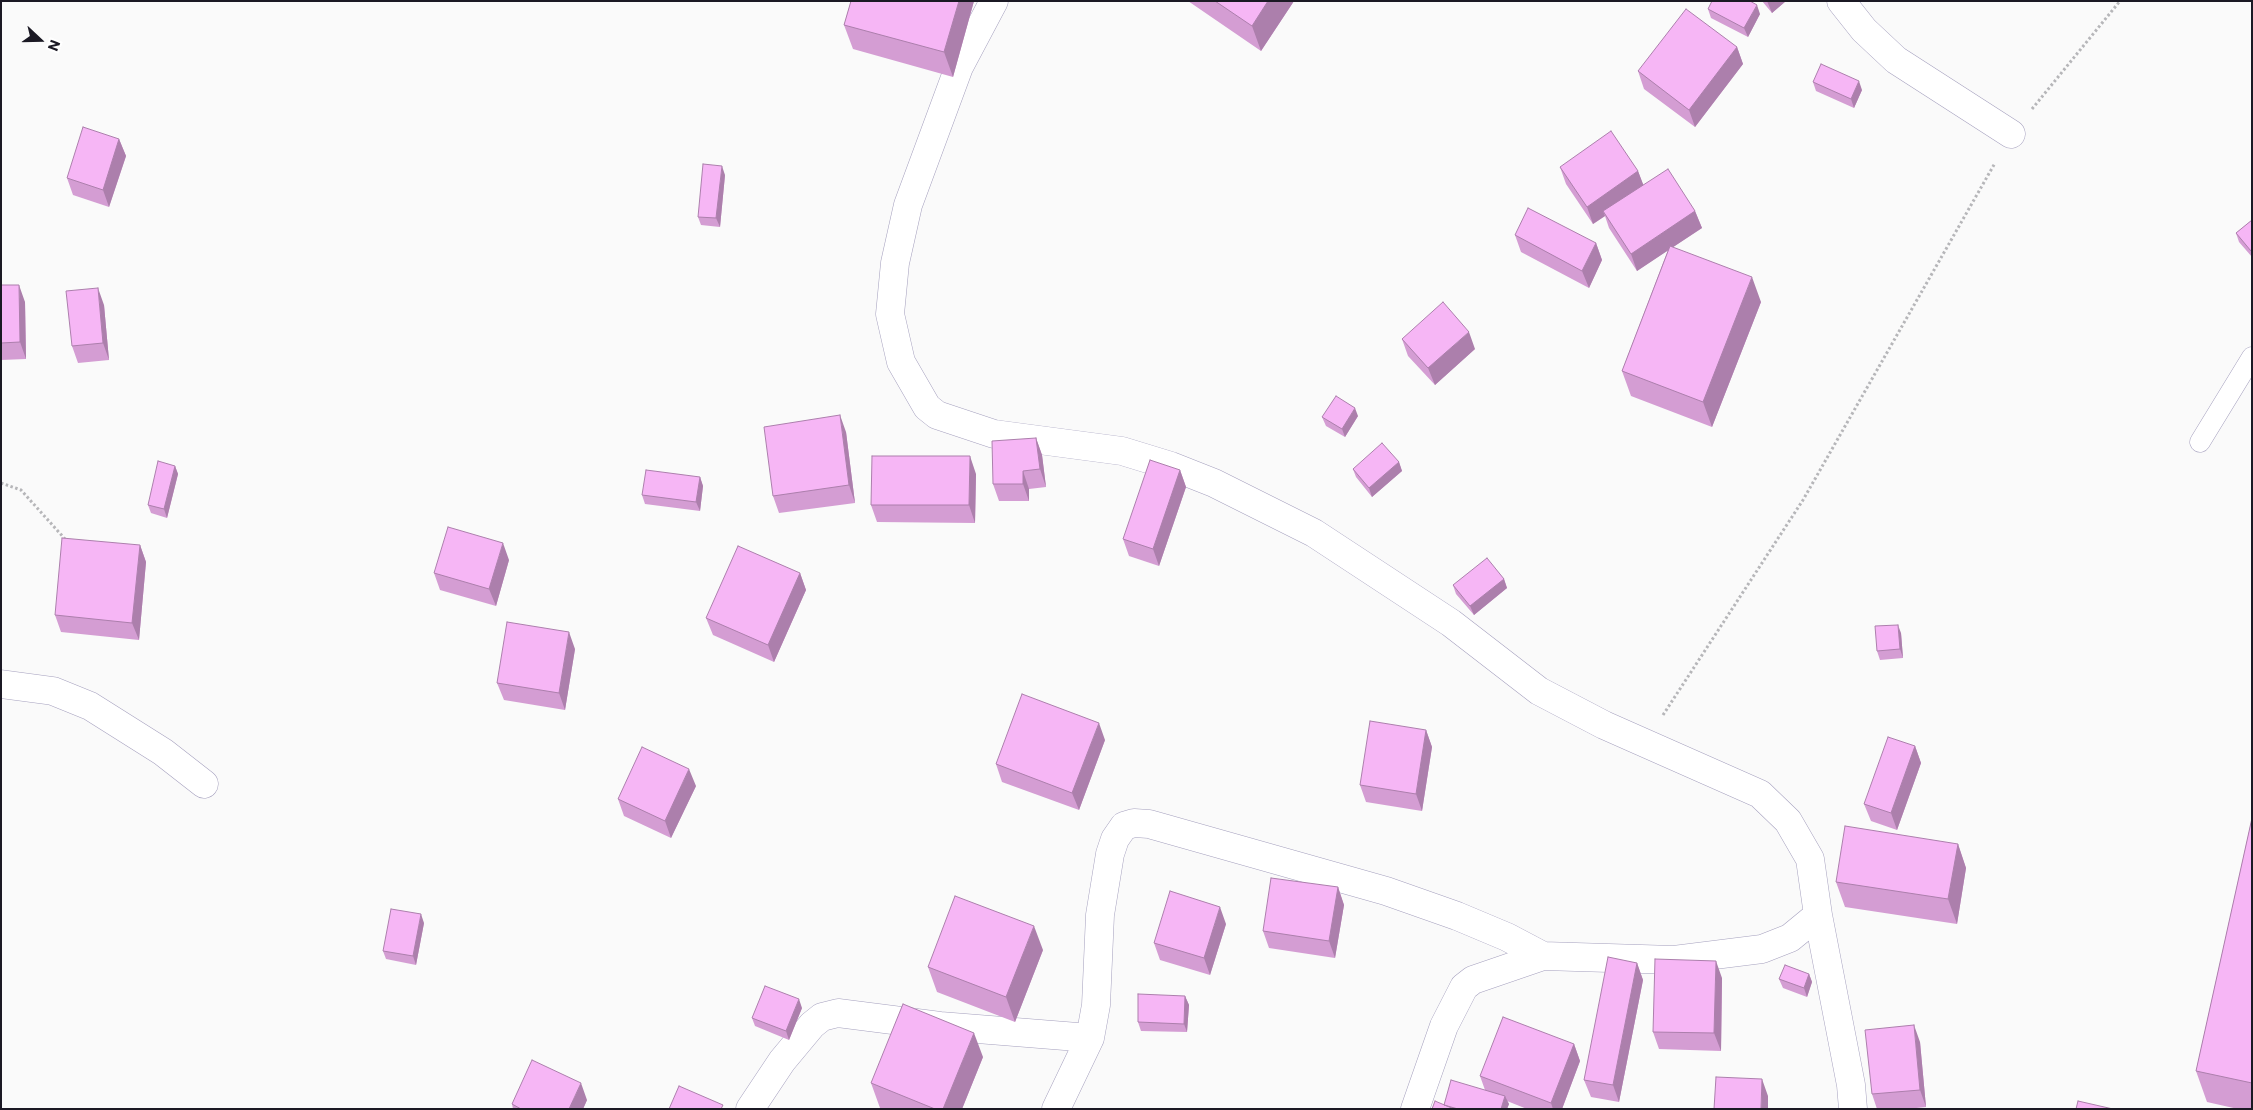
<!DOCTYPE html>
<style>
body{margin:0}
#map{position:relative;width:2253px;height:1110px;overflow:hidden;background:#fafafa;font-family:Commissioner,sans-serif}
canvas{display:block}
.frame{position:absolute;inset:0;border:2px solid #1b1924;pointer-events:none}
.north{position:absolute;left:15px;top:15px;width:50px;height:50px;-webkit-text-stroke:4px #fff;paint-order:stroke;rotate:111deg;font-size:14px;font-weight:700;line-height:20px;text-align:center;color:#1b1924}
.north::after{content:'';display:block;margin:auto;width:18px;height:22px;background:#1b1924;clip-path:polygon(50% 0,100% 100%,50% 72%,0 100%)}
</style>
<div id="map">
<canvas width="2253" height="1110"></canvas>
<div class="frame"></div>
<div class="north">N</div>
</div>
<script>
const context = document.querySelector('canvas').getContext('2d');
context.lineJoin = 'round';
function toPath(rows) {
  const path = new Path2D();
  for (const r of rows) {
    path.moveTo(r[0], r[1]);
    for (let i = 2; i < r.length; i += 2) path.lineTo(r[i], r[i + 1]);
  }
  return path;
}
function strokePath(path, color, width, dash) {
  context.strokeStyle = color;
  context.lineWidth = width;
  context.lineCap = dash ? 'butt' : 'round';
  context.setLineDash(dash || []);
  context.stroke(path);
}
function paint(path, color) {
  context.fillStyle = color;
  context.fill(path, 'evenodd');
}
const path = toPath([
 [2032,109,2120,1],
 [1,483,21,490,65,539],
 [1663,715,1803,500,1995,163]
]);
const service = toPath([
 [2200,442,2252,357]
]);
const minor = toPath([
 [994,1,959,67,908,205,895,263,890,314,901,362,927,407,937,415,994,434,1122,451,1171,466,1214,483,1314,533,1451,623,1539,691,1604,725,1760,794,1788,821,1810,859,1818,915,1851,1085,1853,1109],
 [1841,1,1864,30,1896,60,2011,134],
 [1,684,53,691,90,706,163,752,204,784],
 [750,1109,782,1061,812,1025,822,1017,838,1013,940,1026,1090,1038],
 [1056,1109,1090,1038,1096,1005,1100,915,1110,854,1115,839,1124,826,1134,823,1149,824,1386,891,1457,916,1507,937,1543,956],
 [1415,1109,1444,1026,1464,987,1473,980,1543,956,1674,960,1762,949,1790,938,1818,915]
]);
const wall = toPath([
 [851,1,974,1,953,77,853,49,844,25],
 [1188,1,1294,1,1261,51],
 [1762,1,1786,1,1772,13],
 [1708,9,1760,14,1748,37,1711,18],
 [1737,47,1743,64,1695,127,1644,89,1638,71],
 [1813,82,1862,90,1854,108,1816,91],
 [119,139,126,156,109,207,73,195,67,178],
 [1560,167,1638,171,1643,185,1695,211,1702,228,1673,247,1761,302,1712,427,1631,396,1622,371,1668,250,1637,271,1609,228,1605,216,1593,224,1566,184],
 [725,175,720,227,701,225,698,217],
 [2252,220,2252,257,2239,242,2236,233],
 [1515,235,1596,243,1602,260,1589,288,1521,252],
 [1,285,25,302,26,359,1,360],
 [104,305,109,360,78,363,72,346],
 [1402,339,1475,349,1435,385,1408,356],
 [1358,416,1345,437,1326,426,1322,417],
 [846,432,855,503,779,513,773,496],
 [1036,438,1042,455,1046,487,1029,489,1029,501,999,501,993,484],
 [1399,462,1402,471,1372,497,1356,477,1353,469],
 [175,466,178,474,167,518,151,513,148,505],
 [1180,470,1186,487,1159,566,1129,556,1123,539],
 [976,474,975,523,877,522,871,505],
 [700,477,703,486,700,511,645,504,642,495],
 [140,545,146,562,139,640,61,632,55,615],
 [509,560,496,606,440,590,434,573],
 [800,573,806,590,774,662,713,635,706,618],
 [1504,579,1507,588,1474,615,1456,594,1453,585],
 [1901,633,1903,658,1880,660,1877,651],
 [575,649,565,710,504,700,497,683],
 [1426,730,1432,747,1422,811,1366,802,1360,785],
 [1105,740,1079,810,1002,782,996,764],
 [1915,746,1921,763,1897,830,1871,821,1864,804],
 [696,786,671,838,624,816,618,799],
 [2252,818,2252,1109,2238,1109,2207,1102,2196,1071],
 [1958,844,1966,868,1957,924,1845,907,1836,882],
 [1338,887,1344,905,1335,958,1269,948,1263,931],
 [424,923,416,965,386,959,383,951],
 [1226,924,1210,975,1160,960,1154,943],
 [1043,950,1015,1022,937,992,928,967],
 [1637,963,1643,980,1619,1102,1591,1097,1584,1080],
 [1809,974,1812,982,1807,997,1783,988,1779,979],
 [1722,978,1721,1051,1659,1049,1653,1032],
 [1185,996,1189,1005,1187,1032,1141,1031,1138,1022],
 [802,1008,789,1040,755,1026,752,1018],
 [1920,1042,1926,1107,1907,1109,1877,1109,1872,1094],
 [1574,1044,1580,1061,1562,1109,1527,1109,1507,1101,1509,1104,1507,1109,1432,1109,1485,1090,1480,1076],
 [983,1057,962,1109,883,1109,880,1108,871,1083],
 [587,1100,583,1109,513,1109,512,1104]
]);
const shadedWall = toPath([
 [959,1,974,1,953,77,944,52],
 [1268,1,1294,1,1261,51,1252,26],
 [1767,1,1786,1,1772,13],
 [1757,5,1760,14,1748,37,1744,28],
 [1737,47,1743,64,1695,127,1689,110],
 [1859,81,1862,90,1854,108,1851,99],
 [119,139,126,156,109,207,103,190],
 [722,166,725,175,720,227,716,218],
 [1638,171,1645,189,1603,211,1605,216,1593,224,1587,207],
 [1695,211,1702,228,1637,271,1631,254],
 [1596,243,1602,260,1589,288,1582,271],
 [1752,277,1761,302,1712,427,1703,402],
 [19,285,25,302,26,359,20,342],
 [98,288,104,305,109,360,103,343],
 [1469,332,1475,349,1435,385,1428,368],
 [1355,408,1358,416,1345,437,1342,429],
 [840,415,846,432,855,503,849,485],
 [1036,438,1042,455,1046,487,1040,469],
 [970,456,976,474,975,523,969,505],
 [1399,462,1402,471,1372,497,1369,488],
 [175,466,178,474,167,518,164,509],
 [1180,470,1186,487,1159,566,1153,549],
 [1023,471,1029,489,1029,501,1023,484],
 [700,477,703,486,700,511,696,502],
 [503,543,509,560,496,606,489,589],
 [140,545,146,562,139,640,132,623],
 [800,573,806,590,774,662,768,645],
 [1504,579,1507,588,1474,615,1470,606],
 [1898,625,1901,633,1903,658,1900,649],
 [569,632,575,649,565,710,559,693],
 [1099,723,1105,740,1079,810,1072,793],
 [1426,730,1432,747,1422,811,1416,794],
 [1915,746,1921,763,1897,830,1891,813],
 [689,769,696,786,671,838,665,821],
 [1958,844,1966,868,1957,924,1948,899],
 [1338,887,1344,905,1335,958,1329,941],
 [1220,907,1226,924,1210,975,1204,958],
 [421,914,424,923,416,965,413,956],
 [1034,926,1043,950,1015,1022,1006,997],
 [1716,961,1722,978,1721,1051,1714,1033],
 [1637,963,1643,980,1619,1102,1613,1085],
 [1809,974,1812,982,1807,997,1804,988],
 [1185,996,1189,1005,1187,1032,1184,1024],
 [799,999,802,1008,789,1040,786,1031],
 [1914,1025,1920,1042,1926,1107,1920,1090],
 [974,1033,983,1057,962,1109,943,1109],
 [1574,1044,1580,1061,1562,1109,1553,1109,1551,1103],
 [1762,1079,1768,1096,1768,1109,1761,1109],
 [581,1083,587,1100,583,1109,569,1109],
 [1505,1096,1509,1104,1507,1109,1501,1109]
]);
const building = toPath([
 [851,1,959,1,944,52,844,25,851,1],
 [1215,1,1268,1,1252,26,1215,1],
 [1712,1,1750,1,1757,5,1744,28,1708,9,1712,1],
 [1686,9,1737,47,1689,110,1638,71,1686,9],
 [1821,64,1859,81,1851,99,1813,82,1821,64],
 [83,127,119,139,103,190,67,178,83,127],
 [1611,131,1638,171,1587,207,1560,167,1611,131],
 [703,164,722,166,716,218,698,217,703,164],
 [1668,169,1695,211,1631,254,1603,211,1668,169],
 [1528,208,1596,243,1582,271,1515,235,1528,208],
 [2252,220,2252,251,2251,251,2236,233,2252,220],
 [1670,246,1752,277,1703,402,1622,371,1670,246],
 [1,285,19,285,20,342,1,343,1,285],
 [98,288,103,343,72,346,66,291,98,288],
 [1443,302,1469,332,1428,368,1402,339,1443,302],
 [1336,396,1355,408,1342,429,1322,417,1336,396],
 [840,415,849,485,773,496,764,427,840,415],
 [1036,438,1040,469,1023,471,1023,484,993,484,992,441,1036,438],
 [1382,443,1399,462,1369,488,1353,469,1382,443],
 [872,456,970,456,969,505,871,505,872,456],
 [1150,460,1180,470,1153,549,1123,539,1150,460],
 [158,461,175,466,164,509,148,505,158,461],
 [646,470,700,477,696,502,642,495,646,470],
 [448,527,503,543,489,589,434,573,448,527],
 [62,538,140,545,132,623,55,615,62,538],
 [738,546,800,573,768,645,706,618,738,546],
 [1487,558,1504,579,1470,606,1453,585,1487,558],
 [507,622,569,632,559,693,497,683,507,622],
 [1898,625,1900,649,1877,651,1875,626,1898,625],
 [1022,694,1099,723,1072,793,996,764,1022,694],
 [1370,721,1426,730,1416,794,1360,785,1370,721],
 [1888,737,1915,746,1891,813,1864,804,1888,737],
 [642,747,689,769,665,821,618,799,642,747],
 [2252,818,2252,1083,2196,1071,2252,818],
 [1845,826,1958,844,1948,899,1836,882,1845,826],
 [1271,878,1338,887,1329,941,1263,931,1271,878],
 [1170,891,1220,907,1204,958,1154,943,1170,891],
 [955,896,1034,926,1006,997,928,967,955,896],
 [391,909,421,914,413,956,383,951,391,909],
 [1608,957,1637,963,1613,1085,1584,1080,1608,957],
 [1655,959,1716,961,1714,1033,1653,1032,1655,959],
 [1785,965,1809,974,1804,988,1779,979,1785,965],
 [765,986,799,999,786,1031,752,1018,765,986],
 [1138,994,1185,996,1184,1024,1138,1022,1138,994],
 [903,1004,974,1033,943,1109,935,1109,871,1083,903,1004],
 [1503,1017,1574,1044,1551,1103,1480,1076,1503,1017],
 [1914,1025,1920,1090,1872,1094,1865,1030,1914,1025],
 [532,1060,581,1083,569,1109,521,1109,512,1104,532,1060],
 [1716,1077,1762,1079,1761,1109,1714,1109,1716,1077],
 [1451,1080,1505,1096,1501,1109,1458,1109,1444,1105,1451,1080],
 [679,1086,723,1105,721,1109,669,1109,679,1086],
 [1435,1101,1454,1109,1432,1109,1435,1101],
 [2078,1101,2113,1109,2076,1109,2078,1101]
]);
strokePath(service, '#a5a0be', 21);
strokePath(minor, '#a5a0be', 29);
strokePath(path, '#b6b6b9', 3, [2.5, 2.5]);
strokePath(service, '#fff', 20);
strokePath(minor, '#fff', 28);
paint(wall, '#d49dd3');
paint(shadedWall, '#ac7fac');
paint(building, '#f6b6f5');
strokePath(building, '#ac7fac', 1);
</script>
